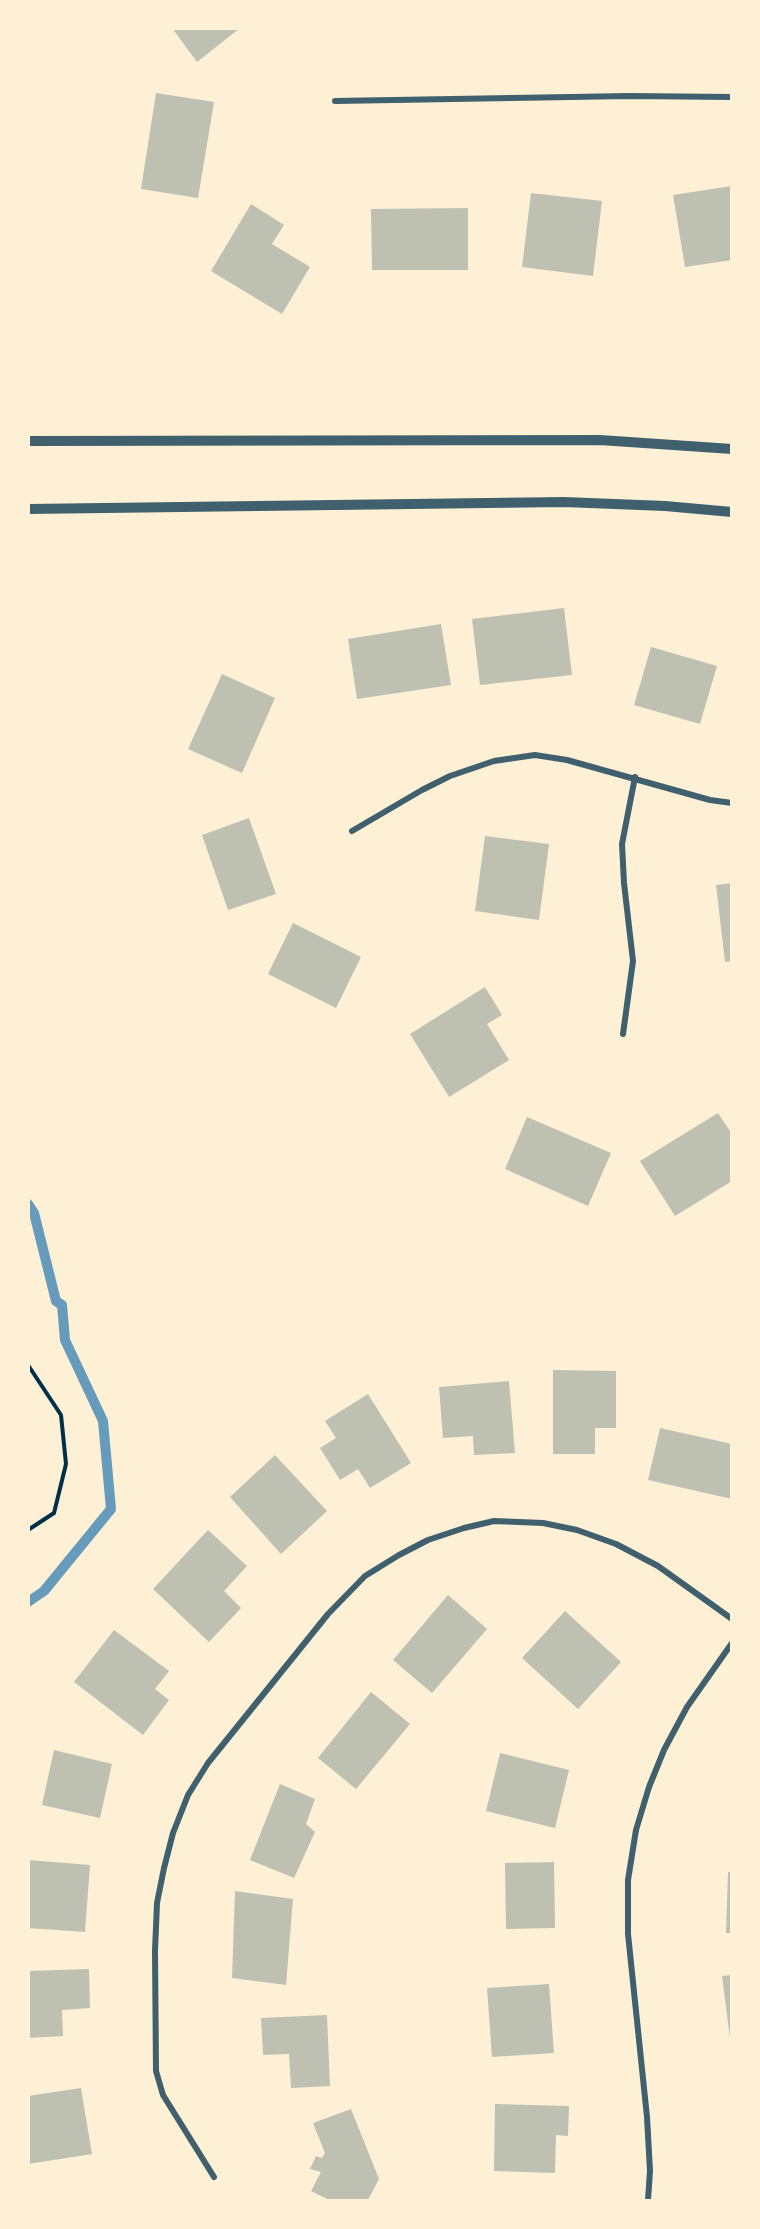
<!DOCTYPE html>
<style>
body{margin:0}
#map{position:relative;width:760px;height:2229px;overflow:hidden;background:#fdf0d5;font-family:"Libre Baskerville",serif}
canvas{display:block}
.frame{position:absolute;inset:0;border:30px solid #fdf0d5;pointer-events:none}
</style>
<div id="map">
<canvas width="760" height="2229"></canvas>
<div class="frame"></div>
</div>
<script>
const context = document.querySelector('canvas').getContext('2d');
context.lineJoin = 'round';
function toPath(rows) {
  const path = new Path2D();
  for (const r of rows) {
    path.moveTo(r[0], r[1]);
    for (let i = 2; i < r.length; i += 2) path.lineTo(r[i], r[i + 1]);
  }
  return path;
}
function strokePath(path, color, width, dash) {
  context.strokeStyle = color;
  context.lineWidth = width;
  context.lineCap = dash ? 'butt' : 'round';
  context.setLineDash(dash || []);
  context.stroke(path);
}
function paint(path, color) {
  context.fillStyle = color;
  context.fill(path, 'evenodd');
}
const stream = toPath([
 [28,1204,34,1213,56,1301,62,1305,65,1340,103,1421,111,1509,44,1591,28,1602]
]);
const building = toPath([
 [172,28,240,28,197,62],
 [156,93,214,102,198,198,141,189],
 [732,186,732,260,685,267,673,195],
 [531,193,602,201,593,276,522,267],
 [251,204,284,225,272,244,310,267,282,314,211,271],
 [468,208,468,270,372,270,371,209],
 [564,608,572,675,480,685,472,619],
 [441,624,451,685,357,699,348,639],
 [651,647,717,666,700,724,634,705],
 [222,674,275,698,242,773,188,749],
 [249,818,276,894,228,910,202,835],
 [485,836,549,844,539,920,475,911],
 [732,883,732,961,725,962,716,885],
 [293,923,361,957,336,1008,268,974],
 [485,987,502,1015,487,1024,509,1060,449,1097,410,1034],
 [718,1113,732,1134,732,1181,675,1216,640,1161],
 [527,1117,611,1153,588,1206,505,1169],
 [553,1370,616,1371,616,1428,595,1428,595,1454,553,1454],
 [509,1381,515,1453,474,1455,473,1436,443,1438,439,1387],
 [368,1394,411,1463,370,1488,358,1469,340,1480,320,1448,336,1438,325,1421],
 [660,1428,732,1444,732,1499,648,1480],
 [275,1455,327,1511,281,1554,230,1497],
 [208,1530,247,1566,224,1591,241,1608,209,1642,153,1589],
 [448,1595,487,1629,432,1693,393,1660],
 [565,1611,621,1662,578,1709,522,1658],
 [114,1630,169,1671,155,1689,169,1700,143,1735,74,1682],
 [371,1692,410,1724,356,1789,318,1758],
 [54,1750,112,1764,100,1818,42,1805],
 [500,1753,569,1770,555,1828,486,1811],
 [280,1784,315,1799,306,1824,315,1832,294,1878,250,1860],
 [28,1860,90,1865,85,1932,28,1928],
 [554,1862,555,1928,506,1929,505,1863],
 [728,1872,732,1872,732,1933,726,1933],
 [235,1891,293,1899,286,1985,232,1978],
 [89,1969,90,2008,62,2010,63,2036,28,2038,28,1971],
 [732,1975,732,2038,730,2038,722,1976],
 [549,1984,554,2053,492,2057,487,1988],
 [327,2015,330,2086,291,2088,289,2054,263,2055,261,2018],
 [81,2088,92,2154,28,2164,28,2096],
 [495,2104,569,2106,568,2136,556,2135,555,2173,494,2171],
 [351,2109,379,2179,368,2200,329,2200,311,2191,321,2172,310,2169,316,2156,322,2158,325,2153,313,2123]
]);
const path = toPath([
 [28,1365,61,1415,66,1464,54,1513,28,1530]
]);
const minor = toPath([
 [335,101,629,96,732,97],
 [352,831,422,790,450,776,494,761,535,755,567,760,710,800,732,803],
 [623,1034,633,961,624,883,622,844,635,777],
 [214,2177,163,2095,156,2071,155,1951,157,1903,164,1868,173,1833,188,1795,208,1763,328,1614,365,1576,399,1555,428,1540,464,1528,494,1521,543,1523,577,1530,616,1544,658,1566,732,1619],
 [648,2200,650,2171,647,2117,628,1934,628,1880,636,1830,649,1787,664,1750,687,1707,732,1643]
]);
const tertiary = toPath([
 [28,441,600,440,732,449],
 [28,509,564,502,665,506,732,512]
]);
strokePath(stream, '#669bbc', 10);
paint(building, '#bec0b2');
strokePath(path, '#003049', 4);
strokePath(minor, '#3f606c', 6);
strokePath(tertiary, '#3f606c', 10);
</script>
